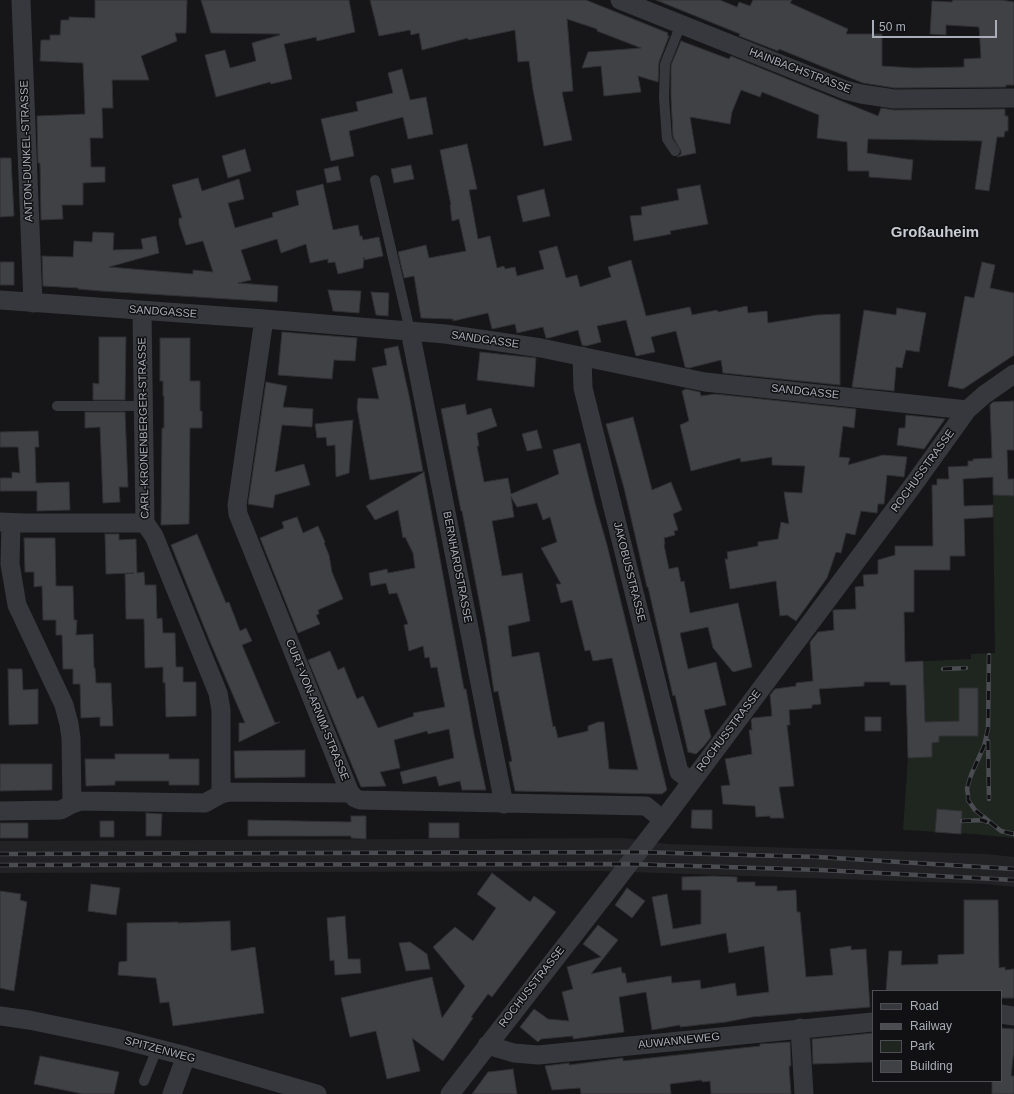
<!DOCTYPE html>
<meta charset="utf-8">
<style>
body{margin:0}
#map{position:relative;width:1014px;height:1094px;overflow:hidden;background:#161618;font-family:Arial,sans-serif}
canvas{display:block}
.legend{position:absolute;left:872px;top:990px;width:130px;height:92px;box-sizing:border-box;background:#111113;border:1px solid #4d4f55;margin:0;padding:5px 7px;list-style:none;font-size:12px;color:#a8adb8}
.legend li{display:flex;align-items:center;gap:8px;height:20px}
.legend b{width:20px;border:1px solid #4d4f55}
.scale{position:absolute;left:872px;top:20px;width:125px;height:18px;box-sizing:border-box;border:2px solid #a8adb8;border-top:0;padding-left:5px;font-size:12px;line-height:14px;white-space:nowrap;color:#a8adb8;-webkit-text-stroke:3px #111113;paint-order:stroke}
</style>
<div id="map">
<canvas width="1014" height="1094"></canvas>
<ul class="legend">
<li><b style="height:5px;background:#37383d"></b>Road</li>
<li><b style="height:5px;background:#4a4c52"></b>Railway</li>
<li><b style="height:11px;background:#1e261f"></b>Park</li>
<li><b style="height:11px;background:#404145"></b>Building</li>
</ul>
<div class="scale">50 m</div>
</div>
<script>
const context = document.querySelector('canvas').getContext('2d');
context.lineJoin = 'round';
function paint(path, color) {
  context.fillStyle = color;
  context.fill(path, 'evenodd');
}
function toPath(rows) {
  const path = new Path2D();
  for (const r of rows) {
    path.moveTo(r[0], r[1]);
    for (let i = 2; i < r.length; i += 2) path.lineTo(r[i], r[i + 1]);
  }
  return path;
}
function strokePath(path, color, width, dash) {
  context.strokeStyle = color;
  context.lineWidth = width;
  context.lineCap = dash ? 'butt' : 'round';
  context.setLineDash(dash || []);
  context.stroke(path);
}
function label(font, color, halo, rows, align = 'center') {
  context.font = font + ' Arial,sans-serif';
  context.lineWidth = 3;
  context.setLineDash([]);
  context.textBaseline = 'middle';
  context.strokeStyle = halo;
  context.fillStyle = color;
  for (const [text, x, y, turn = 0] of rows) {
    context.save();
    context.translate(x, y);
    context.rotate((+turn || 0) * Math.PI / 180);
    context.textAlign = isNaN(turn) ? turn : align;
    if (halo) context.strokeText(text, 0, 0);
    context.fillText(text, 0, 0);
    context.restore();
  }
}
const built = toPath([
 [624,838,668,844,986,854,1014,857,1014,887,985,884,600,871,0,873,0,841]
]);
const green = toPath([
 [993,495,1014,496,1014,838,974,834,903,830,908,758,906,685,890,685,890,682,905,662,971,659,971,654,995,653]
]);
const building = toPath([
 [95,0,187,0,186,33,175,33,177,41,141,56,149,80,112,80,113,108,102,108,103,138,90,138,91,167,105,167,105,182,83,183,83,205,62,205,63,219,41,220,40,163,38,163,37,116,85,114,83,63,40,61,41,40,50,40,50,35,60,35,61,20,69,20,69,17,95,18,95,0],
 [201,0,349,0,355,32,317,41,316,37,284,44,292,79,271,84,270,82,216,97,205,55,225,50,230,68,256,61,252,43,280,35,280,34,211,33,201,0],
 [370,0,586,0,668,33,667,35,669,36,659,62,658,82,638,76,641,92,604,96,601,66,582,68,588,52,641,48,597,31,597,29,567,19,573,91,562,92,572,140,544,146,533,90,529,61,518,62,515,30,468,40,468,38,422,50,419,33,411,35,410,30,379,36,370,0],
 [656,0,720,0,737,7,739,2,750,6,753,0,792,0,790,3,848,29,846,34,882,34,882,66,914,68,964,67,964,59,981,58,979,27,946,25,946,35,930,34,932,1,952,2,953,0,1001,0,1014,2,1014,85,1006,85,1006,87,895,88,863,83,779,49,778,51,739,36,740,34,656,0],
 [681,41,729,59,731,56,878,116,881,108,894,110,1005,109,1005,116,1008,116,1008,131,1005,131,1004,137,997,137,989,191,975,189,982,141,868,139,867,153,913,160,911,180,869,177,869,171,848,171,847,142,817,138,819,115,762,92,760,97,741,90,732,112,730,124,690,117,696,153,677,157,681,154,681,151,673,137,671,98,671,65,681,41],
 [402,69,410,100,426,97,433,134,408,139,403,117,349,131,354,156,331,161,321,119,358,111,356,102,393,93,388,73,402,69],
 [467,144,477,189,469,190,478,239,490,236,497,268,504,266,505,269,515,267,517,276,544,269,539,251,557,246,566,278,577,275,580,287,611,277,608,267,631,260,646,316,690,307,692,315,717,310,718,312,747,306,748,313,767,311,768,323,817,315,840,314,840,385,723,373,721,360,689,368,685,367,676,331,651,337,655,352,636,356,626,320,597,326,601,342,586,346,582,345,578,330,549,338,546,338,543,327,517,333,515,324,492,329,488,313,453,321,453,319,421,318,414,276,404,278,398,252,426,245,429,258,466,251,459,219,452,221,450,205,451,205,440,150,467,144],
 [245,149,251,171,228,178,222,156,245,149],
 [0,158,11,158,14,216,0,217,0,158],
 [411,165,414,179,394,183,391,169,411,165],
 [338,166,341,180,327,183,324,169,338,166],
 [198,178,202,191,239,179,244,199,228,203,235,228,273,217,272,213,299,205,296,191,323,184,333,230,358,225,360,236,362,236,363,240,379,237,383,256,364,260,364,257,363,268,338,274,335,262,328,263,328,259,310,263,306,244,281,253,277,239,241,250,251,280,238,283,278,286,277,302,101,291,78,289,78,288,43,286,42,256,73,257,74,241,92,242,93,232,114,233,113,250,143,249,141,239,156,236,159,253,109,267,193,274,193,270,213,272,203,241,186,245,179,224,179,218,182,218,172,185,198,178],
 [700,185,708,224,670,231,671,234,634,241,630,216,642,215,641,207,679,200,677,189,700,185],
 [544,189,550,216,523,222,517,196,544,189],
 [0,262,14,262,14,285,0,285,0,262],
 [982,262,995,265,990,288,1014,293,1014,355,963,389,948,386,965,296,974,298,982,262],
 [328,290,361,291,359,313,333,311,328,290],
 [371,292,389,293,388,316,376,315,371,292],
 [897,308,926,313,919,352,906,350,902,368,896,367,894,391,852,387,864,310,896,315,897,308],
 [282,332,357,338,355,361,334,360,332,379,278,375,282,332],
 [99,337,126,337,125,400,93,400,93,383,99,384,99,337],
 [160,338,190,338,190,381,200,381,200,411,202,411,202,428,190,428,189,524,161,525,162,428,164,428,164,396,163,396,163,381,160,381,160,338],
 [398,346,410,400,423,471,370,480,357,408,358,398,379,399,372,368,387,365,384,349,398,346],
 [480,352,536,358,534,387,477,380,480,352],
 [266,382,287,386,283,407,313,409,312,427,282,425,275,472,304,464,310,485,275,495,273,508,248,504,266,382],
 [686,389,700,392,701,396,715,394,856,409,854,428,843,426,839,457,850,458,848,465,883,455,907,457,904,477,887,475,884,504,878,504,877,513,861,511,855,535,846,533,841,553,836,552,827,578,796,621,787,615,780,616,776,581,730,589,725,559,728,559,727,552,758,546,758,542,778,539,781,522,789,524,784,492,802,493,805,466,772,465,772,457,741,462,740,458,691,471,680,425,689,421,682,391,686,389],
 [1014,401,1014,450,1007,450,1008,479,1014,479,1014,496,993,495,993,477,963,479,964,506,993,505,993,517,964,519,965,556,950,556,950,570,914,570,914,612,904,612,905,662,923,661,925,722,959,721,959,688,978,688,978,736,939,736,939,742,932,743,932,757,908,758,906,685,890,685,890,682,864,682,864,686,819,689,821,704,812,705,812,708,789,710,790,725,787,725,794,786,779,787,784,818,770,818,770,816,756,817,755,806,723,804,721,786,730,785,725,759,752,754,749,730,752,730,751,720,753,718,772,716,770,695,775,689,796,686,796,683,813,681,810,642,818,632,834,630,833,610,856,609,855,587,864,586,863,575,878,574,878,560,895,555,895,546,933,546,932,485,937,485,937,479,949,479,948,467,968,466,968,461,973,461,973,459,992,458,990,405,993,402,1014,401],
 [465,404,467,415,491,408,497,426,477,433,479,446,477,446,484,482,508,478,511,494,559,474,553,450,580,443,595,503,607,545,667,790,662,794,515,791,509,762,512,761,498,691,494,692,486,637,462,511,461,511,441,409,465,404],
 [511,497,517,507,537,503,543,520,550,517,557,542,541,548,561,584,556,584,561,603,572,600,585,651,590,650,593,661,612,658,638,770,609,769,604,722,598,722,588,726,588,731,558,738,555,726,553,727,539,652,512,657,508,626,530,621,522,573,502,576,492,521,514,517,511,497],
 [85,412,125,412,128,487,119,487,120,502,103,503,100,427,85,428,85,412],
 [906,415,945,419,924,449,897,445,899,428,905,428,906,415],
 [633,417,652,490,671,482,682,510,673,514,678,530,674,531,675,535,664,538,665,544,664,545,669,569,678,567,681,582,684,581,690,613,738,603,752,667,733,672,713,648,708,627,680,633,688,669,716,662,726,705,704,710,711,737,704,746,696,754,688,752,675,695,673,696,648,587,647,587,624,488,606,424,633,417],
 [353,420,349,473,336,477,335,445,327,446,326,437,317,438,315,424,353,420],
 [537,430,542,448,527,451,522,434,537,430],
 [38,431,39,447,35,447,36,483,69,482,70,510,37,511,37,491,0,491,0,478,12,478,12,472,20,473,18,447,0,447,0,432,38,431],
 [424,472,464,689,466,689,474,734,486,790,462,790,460,781,439,786,436,776,403,784,400,772,454,758,449,729,428,734,427,731,394,740,400,768,380,772,386,786,361,787,308,660,330,651,338,670,344,667,357,699,363,696,378,728,414,716,413,713,445,707,437,667,431,668,429,657,425,658,423,646,409,651,404,625,408,624,397,593,389,594,386,583,371,586,369,573,387,569,388,573,415,568,413,553,405,537,403,538,398,510,375,520,366,506,424,472],
 [297,517,303,533,318,526,325,542,324,543,329,555,332,572,343,599,318,610,319,614,316,615,320,624,298,633,260,538,284,528,282,522,297,517],
 [105,534,119,534,119,540,136,539,137,573,144,572,145,585,156,585,157,619,162,618,163,633,175,633,176,667,183,667,183,682,196,682,196,716,166,717,165,682,163,683,163,667,145,668,144,619,126,619,125,574,134,573,106,574,105,534],
 [197,534,226,603,229,602,240,631,246,628,252,641,242,645,275,723,280,722,239,742,239,723,245,723,211,644,171,545,197,534],
 [24,538,55,538,56,586,73,586,74,620,77,620,76,635,93,634,94,668,95,668,96,683,111,683,113,726,100,726,100,717,81,718,80,684,73,684,73,669,63,669,62,635,56,635,56,620,43,620,42,586,34,587,34,572,25,572,24,538],
 [8,669,22,669,23,690,38,689,38,724,9,725,8,669],
 [865,717,881,717,881,731,865,731,865,717],
 [305,750,305,777,235,778,234,751,305,750],
 [115,754,169,754,169,759,199,759,199,785,169,785,169,781,115,781,115,785,86,786,85,759,115,759,115,754],
 [0,764,52,764,52,790,0,791,0,764],
 [937,809,962,811,961,834,935,832,937,809],
 [692,810,712,810,712,829,691,828,692,810],
 [146,813,162,814,161,836,146,836,146,813],
 [351,816,366,816,366,839,351,838,351,836,248,836,248,820,351,822,351,816],
 [100,821,114,821,114,837,100,837,100,821],
 [0,823,28,823,28,838,0,838,0,823],
 [429,823,459,823,459,838,429,838,429,823],
 [492,873,530,902,534,896,556,912,492,997,488,994,471,1017,473,1018,443,1061,412,1038,420,1071,387,1079,376,1031,350,1037,341,998,432,977,442,1018,465,986,433,947,455,927,473,941,496,908,477,894,492,873],
 [713,876,737,877,737,882,755,882,755,886,777,886,777,891,796,890,797,912,800,912,806,977,833,975,830,949,851,946,851,950,866,949,870,1007,752,1017,726,1022,680,1027,680,1025,652,1030,646,992,619,997,624,1032,573,1039,573,1036,541,1039,538,1042,520,1027,534,1009,548,1019,569,1021,562,992,573,989,567,967,601,957,583,944,598,925,618,940,591,974,621,967,622,973,625,973,627,983,671,976,672,983,700,980,701,989,735,983,737,996,769,992,764,946,729,953,726,933,661,946,652,897,667,894,673,929,701,924,701,890,682,890,682,877,713,876],
 [91,884,120,888,116,915,88,911,91,884],
 [627,888,645,901,632,918,615,905,627,888],
 [0,891,21,894,20,900,27,902,14,991,0,988,0,891],
 [964,900,998,900,999,968,1005,967,1005,970,1014,969,1014,998,1001,998,1001,991,886,991,889,951,902,951,901,965,938,964,938,955,964,954,964,900],
 [345,916,348,959,360,959,361,973,335,975,334,960,330,961,327,918,345,916],
 [230,921,231,951,255,947,264,1013,173,1026,169,1002,160,1003,156,978,118,975,119,962,127,961,127,923,178,922,178,923,230,921],
 [410,942,427,954,430,969,406,971,399,943,410,942],
 [1001,1028,1014,1029,1014,1049,1011,1076,1014,1076,1014,1094,992,1094,992,1081,1001,1081,1001,1028],
 [873,1033,873,1062,813,1064,812,1039,873,1033],
 [790,1042,791,1066,789,1066,791,1094,711,1094,710,1081,702,1082,702,1080,670,1084,671,1094,581,1094,580,1088,552,1090,545,1066,569,1063,569,1065,623,1058,623,1061,760,1046,760,1044,790,1042],
 [40,1056,119,1072,114,1094,83,1094,34,1084,40,1056],
 [513,1069,517,1094,472,1094,488,1072,513,1069]
]);
const service = toPath([
 [675,151,667,139,664,98,665,64,681,24],
 [375,180,410,331],
 [57,406,143,406],
 [144,1081,157,1049]
]);
const minor = toPath([
 [21,0,33,303],
 [620,0,845,90,861,94,894,99,1014,98],
 [0,300,264,319,445,334,541,348,705,382,967,410],
 [142,311,145,523,154,536,218,693,221,710,221,794],
 [264,319,237,505,238,514,350,793,355,798,360,800,646,806,663,820],
 [410,331,504,804],
 [582,356,583,388,679,772,691,781],
 [0,522,25,523,145,523],
 [11,523,10,564,17,605,64,705,69,724,71,738,72,804],
 [0,811,61,810,72,804,81,801,205,803,221,794,230,792,350,793],
 [1001,1014,1014,1016],
 [0,1016,29,1020,116,1038,186,1056,317,1094],
 [800,1028,804,1094],
 [487,1045,514,1053,538,1055,873,1022],
 [172,1094,186,1056],
 [450,1094,663,820,911,488,967,410,984,395,1014,374]
]);
const rail = toPath([
 [989,655,988,729,984,746,971,775,967,789,968,795,968,800,975,810,1001,831,1014,834],
 [943,669,966,668],
 [988,741,989,799],
 [962,821,982,820,987,822],
 [0,854,637,852,818,857,1014,869],
 [0,865,628,864,821,870,1014,880]
]);
const streetNames = [
 ["HAINBACHSTRASSE",800,71,21],
 ["ANTON-DUNKEL-STRASSE",27,151,-92],
 ["SANDGASSE",163,312,4],
 ["SANDGASSE",485,340,8],
 ["SANDGASSE",805,392,6],
 ["CARL-KRONENBERGER-STRASSE",144,428,-91],
 ["ROCHUSSTRASSE",923,471,-54],
 ["BERNHARDSTRASSE",457,567,79],
 ["JAKOBUSSTRASSE",629,572,76],
 ["CURT-VON-ARNIM-STRASSE",317,710,68],
 ["ROCHUSSTRASSE",729,731,-53],
 ["ROCHUSSTRASSE",532,987,-52],
 ["AUWANNEWEG",679,1041,-6],
 ["SPITZENWEG",160,1050,15]
];
const districtNames = [
 ["Großauheim",935,233]
];
paint(built, '#222225');
paint(green, '#1e261f');
paint(building, '#404145');
strokePath(building, '#303034', 1);
strokePath(service, '#37383d', 10);
strokePath(minor, '#37383d', 19);
strokePath(rail, '#4a4c52', 4.5);
strokePath(rail, '#111113', 3, [9]);
label('11px', '#a8adb8', '#111113', streetNames);
label('bold 15px', '#c9ccd4', '#111113', districtNames);
</script>
